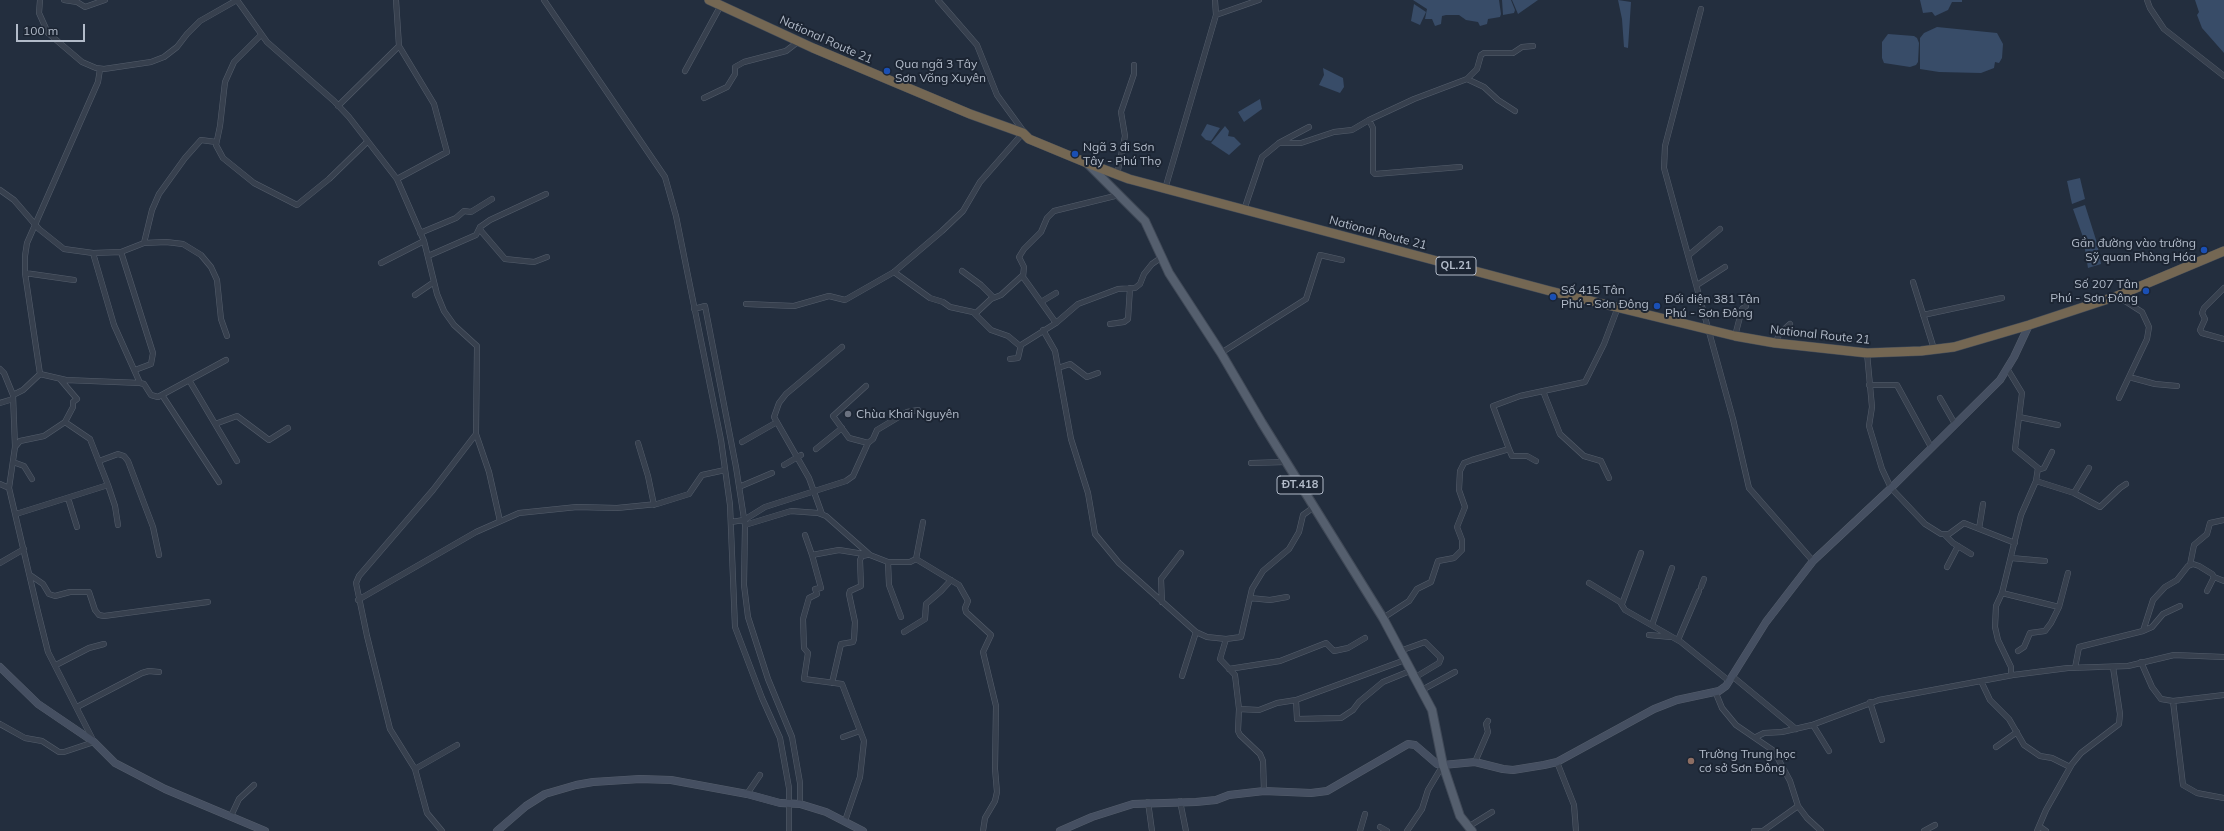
<!DOCTYPE html>
<meta charset="utf-8">
<style>
body{margin:0}
#map{position:relative;width:2224px;height:831px;overflow:hidden;background:#232e3e;font-family:Mulish,sans-serif}
canvas{display:block}
.scale{position:absolute;left:16px;top:24px;width:69px;height:18px;box-sizing:border-box;border:2px solid #b2bbc9;border-top:0;padding-left:5px;font-size:12px;line-height:14px;white-space:nowrap;color:#b2bbc9;-webkit-text-stroke:3px #1c2533;paint-order:stroke}
</style>
<div id="map">
<canvas width="2224" height="831"></canvas>
<div class="scale">100 m</div>
</div>
<script>
const context = document.querySelector('canvas').getContext('2d');
context.lineJoin = 'round';
function paint(path, color) {
  context.fillStyle = color;
  context.fill(path, 'evenodd');
}
function toPath(rows) {
  const path = new Path2D();
  for (const r of rows) {
    path.moveTo(r[0], r[1]);
    for (let i = 2; i < r.length; i += 2) path.lineTo(r[i], r[i + 1]);
  }
  return path;
}
function strokePath(path, color, width, dash) {
  context.strokeStyle = color;
  context.lineWidth = width;
  context.lineCap = dash ? 'butt' : 'round';
  context.setLineDash(dash || []);
  context.stroke(path);
}
function label(font, color, halo, rows, align = 'center') {
  context.font = font + ' Mulish,sans-serif';
  context.lineWidth = 4;
  context.setLineDash([]);
  context.textBaseline = 'middle';
  context.strokeStyle = halo;
  context.fillStyle = color;
  for (const [text, x, y, turn = 0] of rows) {
    context.save();
    context.translate(x, y);
    context.rotate((+turn || 0) * Math.PI / 180);
    context.textAlign = isNaN(turn) ? turn : align;
    if (halo) context.strokeText(text, 0, 0);
    context.fillText(text, 0, 0);
    context.restore();
  }
}
const water = toPath([
 [1413,0,1499,0,1501,14,1500,17,1488,19,1487,24,1480,26,1478,22,1466,20,1459,15,1446,15,1442,16,1441,24,1435,26,1432,19,1425,19,1427,9],
 [1502,0,1511,0,1515,10,1514,13,1503,15],
 [1512,0,1538,0,1518,14],
 [1618,0,1631,2,1628,48,1624,47,1622,19],
 [1920,0,1962,0,1962,2,1952,2,1948,10,1935,16,1932,12,1923,13],
 [2195,0,2224,0,2224,53,2202,28,2197,15,2199,12],
 [1414,4,1426,12,1420,25,1411,21],
 [1937,27,1997,33,2003,44,2002,58,1999,63,1995,62,1994,68,1981,73,1939,72,1920,69,1920,38,1924,33],
 [1888,34,1914,36,1917,38,1919,43,1918,62,1916,65,1910,67,1884,63,1882,58,1882,42],
 [1323,68,1343,78,1344,87,1340,93,1319,85,1324,75],
 [1260,99,1262,109,1244,122,1238,112],
 [1207,124,1220,128,1211,141,1206,140,1201,135],
 [1225,126,1229,131,1228,136,1234,137,1241,144,1229,155,1211,143],
 [2080,178,2085,199,2072,204,2067,181],
 [2085,205,2097,243,2101,264,2088,268,2083,237,2073,209]
]);
const street = toPath([
 [40,0,39,13,48,33,82,62,96,68,104,69,151,62,164,57,177,47,187,34,200,21,237,0],
 [64,0,77,2,85,7,105,0],
 [237,0,267,42,334,101,349,117,397,179,424,241,437,294,444,311,454,325,477,346,476,434,433,490,359,576,356,583,367,636,390,729,415,769,427,813,442,831],
 [396,0,399,46],
 [544,0,665,177,676,216,721,440,730,505,735,627,762,698,780,738,789,788,789,831],
 [938,0,977,45,997,95,1024,132],
 [2147,0,2150,8,2164,29,2224,76],
 [1701,9,1665,146,1664,168,1733,419,1749,488,1813,561],
 [1216,15,1259,0],
 [261,35,234,62,225,82,220,126,216,145,223,158,254,183,297,205,329,179,367,142],
 [685,71,721,5],
 [1467,79,1484,87,1498,100,1515,111],
 [704,98,727,87,735,74,735,67,744,62,786,51,799,41],
 [338,106,399,46,434,104,447,152,397,179],
 [1369,120,1373,128,1373,172,1375,174,1460,167],
 [1279,143,1309,127],
 [1117,175,1125,136,1121,112,1134,74,1134,65],
 [1165,189,1216,15,1215,0],
 [0,190,14,200,39,229,64,249,93,253,121,252,144,243,152,210,159,194,185,158,201,140,216,142],
 [1244,210,1262,157,1279,143,1301,143,1334,132,1352,130,1369,120,1414,99,1467,79,1477,69,1481,55,1484,53,1513,53,1522,47,1533,46],
 [480,227,481,231,505,259,534,262,547,257],
 [420,233,456,218,464,211,471,212,492,199],
 [144,243,166,242,183,244,201,255,211,267,217,280,221,319,227,336],
 [121,252,153,353,151,364,135,370],
 [93,253,114,325,140,383],
 [1689,255,1720,229],
 [428,256,476,235,480,227,490,220,546,194],
 [381,263,424,241],
 [962,271,981,285,993,297],
 [894,272,930,298,943,302,950,307,973,312,991,330,1008,336,1020,346],
 [25,273,74,280],
 [1913,282,1934,349],
 [1697,285,1725,267],
 [2224,288,2204,308,2202,313,2205,319,2200,330,2202,333,2224,339],
 [415,295,434,282],
 [2117,296,2142,312,2149,327,2147,339,2119,398],
 [1041,302,1056,293],
 [746,304,794,306,829,296,845,300,894,272,942,231,963,211,980,182,1023,133],
 [694,309,705,306,736,467,745,525,744,585,748,617,768,679,792,737,800,783,800,804],
 [975,314,991,299,1001,295,1023,275],
 [1923,315,2002,298],
 [1056,323,1023,277,1024,267,1019,257,1024,249,1041,232,1047,218,1054,211,1119,195],
 [1110,324,1124,322,1128,319,1130,288],
 [1043,330,1055,351,1071,439,1088,493,1095,534,1119,563,1196,632,1207,637,1226,639,1241,637,1252,589,1263,571,1289,549,1299,532,1303,515,1314,507],
 [1735,336,1742,309,1746,306],
 [1775,343,1780,333,1790,324],
 [1221,353,1306,299,1320,255,1342,260],
 [1867,353,1872,407,1869,426,1882,469,1891,488,1925,524,1941,534,1949,534,1964,523,2015,543],
 [1010,359,1018,358,1021,345,1056,323,1078,304,1118,289,1135,288,1140,284,1144,274,1152,264,1162,257],
 [1058,368,1070,364,1087,377,1098,373],
 [0,369,4,373,13,395,15,447,9,488,38,612,48,652,94,742,64,752,59,752,42,741,25,738,0,724],
 [2008,370,2022,393,2015,449,2038,468,2036,481,2074,493,2100,507,2120,488,2126,484],
 [40,374,25,273,25,256,27,243,98,82,100,69],
 [2129,377,2155,384,2177,386],
 [60,379,77,399,73,402,73,407,65,422],
 [189,380,237,461],
 [1869,385,1897,385,1931,447],
 [866,386,833,416,849,438,868,443],
 [1543,391,1560,434,1584,456,1601,461,1609,478],
 [13,395,23,390,40,374,66,380,140,383,144,384,151,395,158,397,226,360],
 [162,395,219,482],
 [1940,398,1955,424],
 [0,403,13,399],
 [2019,417,2058,425],
 [215,424,237,416,269,440,288,428],
 [476,434,489,472,500,521],
 [742,442,777,422],
 [638,443,648,476,654,505],
 [15,447,20,441,44,436,65,422,90,439,108,485],
 [816,449,842,428],
 [1509,449,1512,456,1527,456,1536,461],
 [99,461,118,454,124,456,128,461,153,527,159,555],
 [13,462,24,466,32,479],
 [1251,463,1286,462],
 [784,465,801,455],
 [2038,470,2044,468,2052,452],
 [0,484,9,488],
 [739,487,772,473],
 [2074,493,2089,468],
 [68,498,77,527],
 [16,514,108,485,115,506,118,525],
 [822,514,809,478,774,417,779,403,786,394,842,347],
 [731,522,744,520,765,507,846,481,853,476,868,443,873,439,877,430,907,412,918,410],
 [745,525,791,511,818,513,826,516,869,554],
 [1979,529,1983,504],
 [805,535,812,555],
 [1945,535,1953,543,1971,554],
 [2011,558,2045,561],
 [916,559,959,585,968,601,965,608,966,612,991,635,983,652,996,706,995,769,997,792,995,801,985,818,983,831],
 [916,559,923,522],
 [888,562,889,585,901,617],
 [0,563,24,549],
 [2190,565,2194,545,2207,534,2210,523,2224,520],
 [1947,567,1958,546],
 [30,575,43,584,49,594,55,596,70,592,89,592,95,610,99,615,104,616,208,602],
 [2214,577,2224,581],
 [1589,583,1620,602,1625,610,1681,642,1729,681],
 [1701,587,1704,579],
 [2002,593,2021,515,2036,481],
 [1250,598,1270,600,1287,597],
 [358,600,476,532,519,513,577,507,617,508,657,504,689,494,702,475,725,470],
 [1162,602,1161,579,1181,553],
 [1622,604,1641,553],
 [1383,618,1409,601,1417,589,1431,582,1438,561,1454,558,1462,550,1462,540,1457,527,1465,507,1459,490,1460,471,1464,463,1472,460,1509,449,1493,406,1520,396,1585,382,1604,344,1618,307],
 [1652,625,1672,568],
 [2143,631,2153,600,2165,587,2177,580,2188,566,2193,564,2199,566,2212,574,2214,577,2207,591],
 [904,632,925,619,926,604,941,591,951,580],
 [1649,635,1671,637],
 [1226,639,1220,659,1235,675,1239,709,1238,731,1240,735,1260,754,1263,761,1264,791],
 [1678,640,1699,591],
 [1400,651,1425,642,1441,658,1439,663,1414,678],
 [2018,651,2024,647,2030,633,2045,631,2051,623,2059,607,2068,573],
 [1405,660,1296,700,1297,719,1341,718,1353,710,1359,702,1383,682,1410,671],
 [2141,662,2152,687,2161,699,2173,701,2224,695],
 [56,665,89,648,104,644],
 [2075,668,2079,647,2143,631,2152,627,2163,614,2180,606],
 [1229,669,1280,661,1326,643,1334,651,1348,648,1365,638],
 [2011,675,2011,667,1998,640,1995,627,1996,606,2002,593,2059,607],
 [1182,676,1196,632],
 [1732,676,1796,729],
 [1981,681,1990,700,2009,719,2024,745,2040,756,2052,758,2070,767],
 [832,683,841,644,853,642,854,639,855,622,849,594,850,591,861,586,860,560,862,556,867,555],
 [1422,690,1455,672],
 [1715,691,1722,708,1736,725,1774,751,1790,781,1798,806,1807,818,1821,831],
 [2173,701,2183,785,2197,793,2224,798],
 [1870,702,1882,740],
 [77,707,142,673,149,671,159,672],
 [1239,709,1259,710,1277,703,1296,700],
 [1813,725,1829,751],
 [843,737,860,731],
 [1756,737,1764,733,1782,732,1812,725,1879,700,2013,675,2068,668,2128,666,2174,655,2224,657],
 [1996,747,2017,732],
 [1475,762,1488,732,1486,724,1488,721],
 [1557,762,1574,805,1576,831],
 [415,769,457,745],
 [747,794,760,775],
 [1180,801,1186,831],
 [1148,802,1152,831],
 [231,816,239,799,254,785],
 [845,821,860,777,864,741,842,684,804,679,808,653,804,648,803,619,809,598,817,594,815,589,821,588,812,555,839,550,870,555,888,562,910,562,916,559],
 [2039,826,2046,831],
 [1380,827,1387,831],
 [1468,827,1492,812],
 [1360,831,1365,814],
 [1407,831,1422,809,1428,790,1443,765],
 [1754,831,1763,831,1798,806],
 [1924,831,1935,825],
 [2037,831,2046,810,2072,764,2081,753,2119,724,2120,714,2113,667]
]);
const secondary = toPath([
 [0,667,38,704,94,742,115,763,165,789,265,831],
 [497,831,526,806,545,794,576,785,593,782,640,779,671,780,747,794,780,803,800,804,826,812,863,831],
 [1060,831,1092,817,1133,804,1196,802,1216,800,1229,795,1264,791,1311,793,1327,791,1408,744,1415,745,1437,764,1443,765,1475,762,1503,769,1513,770,1544,765,1557,762,1654,709,1677,700,1719,691,1726,686,1766,622,1813,561,1891,488,2000,380,2014,357,2029,325]
]);
const primary = toPath([
 [1087,163,1145,221,1169,273,1221,353,1262,423,1383,618,1432,710,1443,765,1460,816,1472,831]
]);
const highway = toPath([
 [709,0,813,48,970,114,1023,133,1029,139,1087,163,1129,179,1550,291,1735,336,1775,343,1867,353,1921,351,1954,347,2029,325,2117,296,2224,251]
]);
const markers = [
 [887,71,4,"#1a4fb4"],
 [1075,154,4,"#1a4fb4"],
 [2204,250,4,"#1a4fb4"],
 [2146,291,4,"#1a4fb4"],
 [1553,297,4,"#1a4fb4"],
 [1657,306,4,"#1a4fb4"],
 [848,414,4,"#6b7280"],
 [1691,761,4,"#8d6e63"]
];
const shields = [
 [1456,266,40],
 [1300,485,46]
];
const shieldNames = [
 ["QL.21",1456,266],
 ["ĐT.418",1300,485]
];
const streetNames = [
 ["National Route 21",826,40,24],
 ["National Route 21",1378,233,15],
 ["National Route 21",1820,335,6]
];
const poiNames = [
 ["Qua ngã 3 Tây",895,64],
 ["Sơn Võng Xuyên",895,78],
 ["Ngã 3 đi Sơn",1083,147],
 ["Tây - Phú Thọ",1083,161],
 ["Gần đường vào trường",2196,243,"right"],
 ["Sỹ quan Phòng Hóa",2196,257,"right"],
 ["Số 207 Tân",2138,284,"right"],
 ["Phú - Sơn Đông",2138,298,"right"],
 ["Số 415 Tân",1561,290],
 ["Phú - Sơn Đông",1561,304],
 ["Đối diện 381 Tân",1665,299],
 ["Phú - Sơn Đông",1665,313],
 ["Chùa Khai Nguyên",856,414],
 ["Trường Trung học",1699,754],
 ["cơ sở Sơn Đông",1699,768]
];
paint(water, '#384c68');
strokePath(street, '#555e6c', 6);
strokePath(secondary, '#555e6c', 8);
strokePath(primary, '#404957', 10);
strokePath(highway, '#424b59', 10);
strokePath(street, '#37404e', 5);
strokePath(secondary, '#454f61', 7);
strokePath(primary, '#555f6e', 8);
strokePath(highway, '#746753', 9);
for (const [x, y, r, color] of markers) {
  const dot = new Path2D();
  dot.arc(x, y, r, 0, 2 * Math.PI);
  context.fillStyle = color;
  context.fill(dot);
  strokePath(dot, '#1c2533', 1.5);
}
for (const [x, y, w] of shields) {
  const box = new Path2D();
  box.roundRect(x - w / 2, y - 9, w, 18, 3);
  context.fillStyle = '#1c2533';
  context.fill(box);
  strokePath(box, '#b2bbc9', 1);
}
label('bold 11px', '#b2bbc9', null, shieldNames);
label('12px', '#b2bbc9', '#1c2533', streetNames);
label('12px', '#b2bbc9', '#1c2533', poiNames, 'left');
</script>
